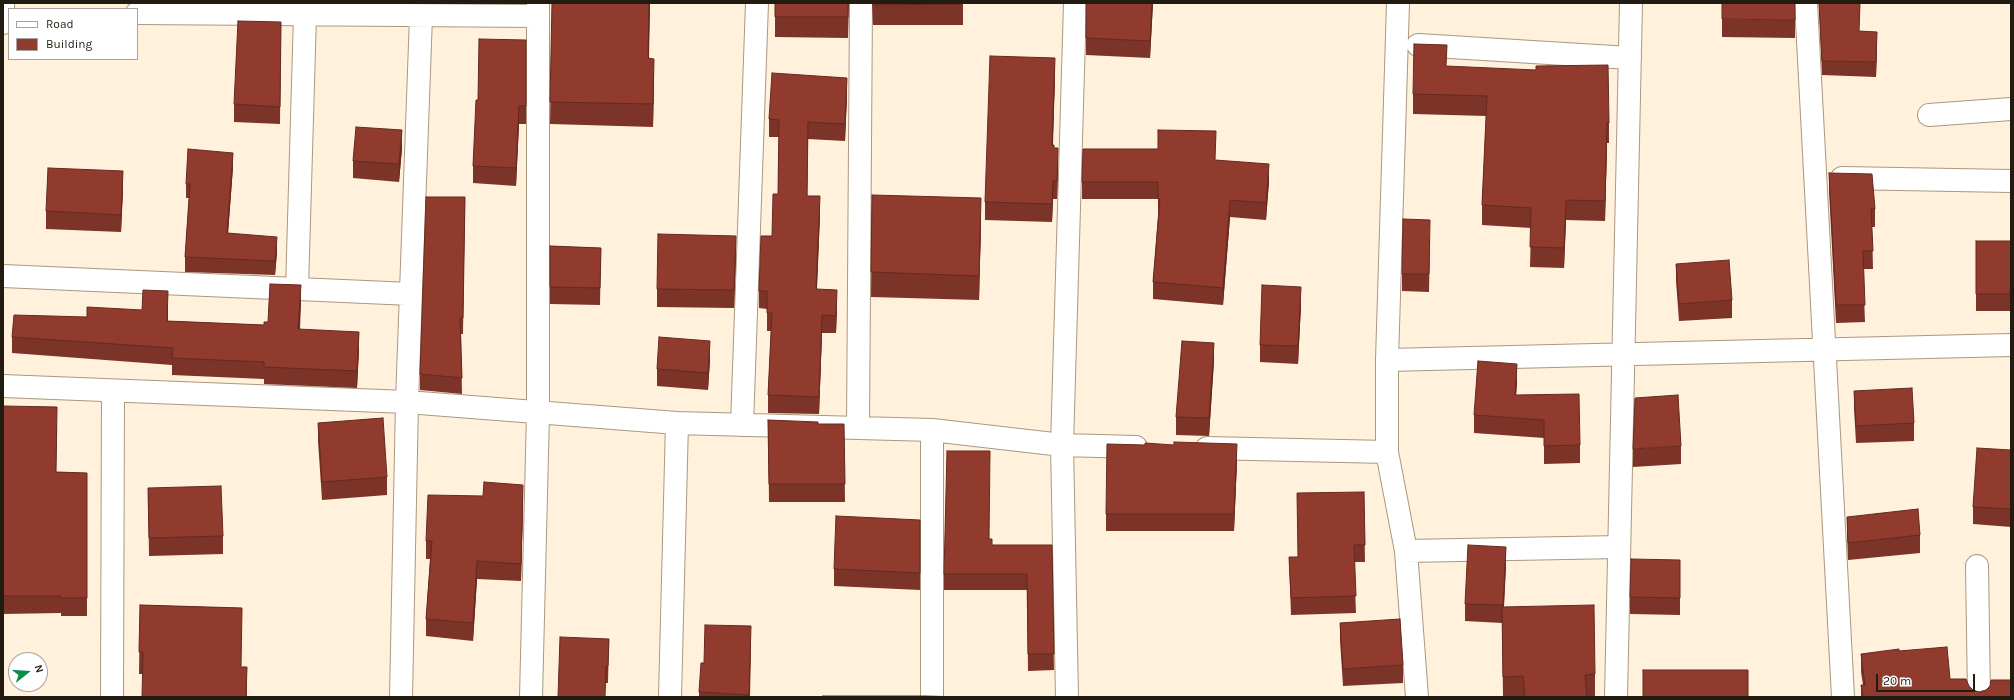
<!DOCTYPE html>
<style>
body{margin:0}
#map{position:relative;width:2014px;height:700px;overflow:hidden;background:#fff1db;font-family:Karla,sans-serif}
canvas{display:block}
.frame{position:absolute;inset:0;border:4px solid #221b11;pointer-events:none}
.legend{position:absolute;left:8px;top:8px;width:130px;height:52px;box-sizing:border-box;background:#fff;border:1px solid #a7a4a0;margin:0;padding:5px 7px;list-style:none;font-size:12px;color:#221b11}
.legend li{display:flex;align-items:center;gap:8px;height:20px}
.legend b{width:20px;border:1px solid #a7a4a0}
.north{position:absolute;left:8px;top:652px;width:40px;height:40px;box-sizing:border-box;background:#fff;border:1px solid #a7a4a0;border-radius:50%;rotate:73deg;font-size:11px;font-weight:700;line-height:16px;text-align:center;color:#221b11}
.north::after{content:'';display:block;margin:auto;width:14px;height:18px;background:#0d8c48;clip-path:polygon(50% 0,100% 100%,50% 72%,0 100%)}
.scale{position:absolute;left:1876px;top:674px;width:99px;height:18px;box-sizing:border-box;border:2px solid #221b11;border-top:0;padding-left:5px;font-size:12px;line-height:14px;white-space:nowrap;color:#221b11;-webkit-text-stroke:3px #fff;paint-order:stroke}
</style>
<div id="map">
<canvas width="2014" height="700"></canvas>
<div class="frame"></div>
<ul class="legend">
<li><b style="height:5px;background:#fff"></b>Road</li>
<li><b style="height:11px;background:#903b2e"></b>Building</li>
</ul>
<div class="north">N</div>
<div class="scale">20 m</div>
</div>
<script>
const context = document.querySelector('canvas').getContext('2d');
context.lineJoin = 'round';
function toPath(rows) {
  const path = new Path2D();
  for (const r of rows) {
    path.moveTo(r[0], r[1]);
    for (let i = 2; i < r.length; i += 2) path.lineTo(r[i], r[i + 1]);
  }
  return path;
}
function strokePath(path, color, width, dash) {
  context.strokeStyle = color;
  context.lineWidth = width;
  context.lineCap = dash ? 'butt' : 'round';
  context.setLineDash(dash || []);
  context.stroke(path);
}
function paint(path, color) {
  context.fillStyle = color;
  context.fill(path, 'evenodd');
}
const minor = toPath([
 [1398,3,1387,360,1387,452,1406,551,1417,697],
 [1806,3,1843,697],
 [137,13,538,16],
 [3,23,3,3],
 [1418,45,1630,58],
 [1929,115,2011,109],
 [1842,178,2011,181],
 [3,276,411,294],
 [297,289,305,15],
 [1387,360,2011,345],
 [3,386,407,402,677,423,932,430,1062,445,1136,447],
 [742,425,757,3],
 [858,426,861,3],
 [1207,448,1387,452],
 [1406,551,1619,547],
 [1977,566,1979,697],
 [112,697,113,391],
 [401,697,407,402,421,16],
 [531,697,538,413,538,3],
 [670,697,677,423],
 [932,697,932,430],
 [1067,697,1062,445,1075,3],
 [1616,697,1631,3]
]);
const wall = toPath([
 [552,3,650,3,649,58,654,81,653,127,550,124],
 [775,3,849,3,848,38,775,37],
 [872,3,963,3,963,25,873,25],
 [1086,3,1153,3,1150,58,1086,55],
 [1819,3,1860,3,1859,31,1877,47,1876,77,1822,75],
 [1722,19,1795,20,1795,38,1722,37],
 [281,22,280,124,234,122,234,104],
 [526,40,526,124,519,124,516,186,473,183,473,166,478,100],
 [1447,66,1609,123,1609,143,1607,143,1605,221,1566,220,1564,268,1530,267,1531,228,1482,225,1482,205,1486,116,1413,114,1413,94],
 [1055,76,1053,145,1054,148,1058,166,1057,199,1053,199,1052,222,985,220,985,202],
 [847,95,845,141,808,139,807,196,820,214,817,289,837,308,836,333,822,333,819,414,768,413,768,395,771,331,767,331,767,309,759,308,759,291,772,236,778,194,779,137,769,137,769,119],
 [402,148,399,182,353,178,353,161],
 [1216,160,1269,181,1266,220,1230,217,1223,305,1153,299,1153,282,1158,216,1158,199,1082,199,1082,182],
 [233,167,228,233,277,252,275,275,185,272,185,257,189,198,186,198,186,184],
 [1829,173,1875,209,1875,227,1872,227,1873,269,1863,269,1865,322,1836,323,1829,191],
 [123,189,121,232,46,229,46,211],
 [872,195,981,223,979,300,871,297],
 [465,197,463,334,461,334,462,394,420,390,420,374],
 [1430,238,1429,292,1402,291,1402,274],
 [1976,241,2011,241,2011,306,2010,306,2010,311,1976,311],
 [550,246,601,248,600,305,550,304],
 [736,253,734,308,657,307,657,289],
 [1676,264,1732,300,1732,318,1679,321,1676,281],
 [301,302,300,329,359,349,357,388,264,384,264,379,172,375,172,365,12,353,12,337,87,317,168,308,168,321,264,325],
 [1301,305,1298,364,1260,362,1260,345],
 [710,359,708,390,657,386,657,369],
 [1214,361,1209,436,1176,435,1176,417],
 [1517,381,1516,395,1580,445,1580,463,1544,464,1544,438,1474,433,1474,415],
 [1854,391,1914,423,1914,441,1856,443,1854,408],
 [3,406,57,425,56,472,87,473,87,616,61,616,61,613,3,614],
 [768,420,818,424,844,424,845,502,769,502],
 [318,423,387,477,387,495,322,500,318,441],
 [1145,445,1237,461,1234,531,1106,531,1106,514],
 [1681,446,1681,464,1633,467,1633,449],
 [2011,450,2011,527,1973,524,1973,507],
 [148,488,223,536,223,554,149,556],
 [1364,492,1365,562,1354,562,1356,613,1291,615,1289,557,1297,557],
 [523,503,521,581,477,579,473,641,426,636,426,619,430,559,426,559,426,541],
 [1847,517,1920,535,1920,553,1848,560,1847,534],
 [920,520,920,590,834,586,834,569],
 [989,539,992,545,1052,545,1054,670,1028,671,1027,590,944,590,944,574],
 [1680,560,1680,615,1630,614,1630,597],
 [1506,564,1504,607,1595,674,1595,697,1503,697,1502,623,1465,621,1465,604],
 [140,605,242,608,142,674,139,674],
 [1340,623,1403,665,1403,683,1343,686,1340,640],
 [609,639,608,683,606,683,558,697],
 [751,643,750,697,699,697,699,692,704,663],
 [1899,651,1950,679,1969,686,1973,690,1979,692,1986,690,2011,697,1861,697,1861,685,1863,685,1861,672,1861,654]
]);
const shadedWall = toPath([
 [649,3,650,3,648,81,648,58],
 [1152,3,1153,3,1150,58,1150,41],
 [1877,32,1877,47,1876,77,1876,62],
 [1055,58,1055,76,1052,163,1052,145],
 [654,59,654,81,653,127,653,104],
 [847,78,847,95,845,141,845,124],
 [519,106,519,124,516,186,516,168],
 [808,122,808,139,807,213,807,196],
 [1607,123,1607,143,1605,221,1605,201],
 [402,130,402,148,399,182,399,164],
 [1058,148,1058,166,1057,199,1057,181],
 [233,153,233,167,227,247,227,233],
 [1269,164,1269,181,1266,220,1266,203],
 [123,171,123,189,121,232,121,215],
 [1053,181,1053,199,1052,222,1052,204],
 [820,196,820,214,816,307,816,289],
 [981,198,981,223,979,300,979,276],
 [1230,200,1230,217,1223,305,1223,288],
 [1566,200,1566,220,1564,268,1564,248],
 [736,236,736,253,734,308,734,290],
 [277,237,277,252,275,275,275,261],
 [301,285,301,302,298,345,298,329],
 [1301,287,1301,305,1298,364,1298,346],
 [837,290,837,308,836,333,836,316],
 [168,291,168,308,167,338,167,321],
 [822,315,822,333,819,414,819,397],
 [359,332,359,349,357,388,357,371],
 [710,341,710,359,708,390,708,373],
 [1214,343,1214,361,1209,436,1209,418],
 [1517,364,1517,381,1515,413,1515,395],
 [1237,444,1237,461,1234,531,1234,514],
 [523,485,523,503,521,581,521,564],
 [1506,547,1506,564,1503,623,1503,605],
 [477,561,477,579,473,641,473,623],
 [751,626,751,643,749,697],
 [247,667,247,697,246,697]
]);
const building = toPath([
 [552,3,649,3,648,58,654,59,653,104,550,102,552,3],
 [775,3,848,3,848,17,775,17,775,3],
 [873,3,963,3,963,4,873,5,873,3],
 [1086,3,1152,3,1150,41,1086,38,1086,3],
 [1722,3,1795,3,1795,20,1722,19,1722,3],
 [1819,3,1860,3,1859,31,1877,32,1876,62,1822,61,1819,3],
 [238,21,281,22,280,107,234,104,238,21],
 [479,39,526,40,526,106,519,106,516,168,473,166,476,100,478,100,479,39],
 [1414,44,1447,45,1446,66,1536,70,1536,66,1608,65,1609,123,1607,123,1605,201,1566,200,1564,248,1530,247,1531,208,1482,205,1487,96,1413,94,1414,44],
 [990,56,1055,58,1052,145,1054,145,1054,148,1058,148,1057,181,1053,181,1052,204,985,202,990,56],
 [772,73,847,78,845,124,808,122,807,196,820,196,816,289,837,290,836,316,822,315,819,397,768,395,772,313,767,313,767,291,759,291,761,236,772,236,773,194,778,194,779,120,769,119,772,73],
 [356,127,402,130,399,164,353,161,356,127],
 [1158,130,1216,131,1215,160,1269,164,1266,203,1230,200,1223,288,1153,282,1160,199,1158,199,1158,182,1082,182,1083,149,1158,149,1158,130],
 [188,149,233,153,227,233,277,237,275,261,185,257,190,184,186,184,188,149],
 [48,168,123,171,121,215,46,211,48,168],
 [1829,173,1872,174,1875,209,1871,209,1873,251,1863,251,1865,305,1836,305,1829,173],
 [872,195,981,198,979,276,871,272,872,195],
 [426,197,465,197,463,318,460,318,462,378,420,374,426,197],
 [1403,219,1430,220,1429,274,1402,274,1403,219],
 [658,234,736,236,734,290,657,289,658,234],
 [1976,241,2011,241,2011,288,2010,288,2010,294,1976,294,1976,241],
 [550,246,601,248,600,288,550,287,550,246],
 [1729,260,1732,300,1679,304,1676,264,1729,260],
 [270,284,301,285,298,329,359,332,357,371,264,367,264,362,172,358,173,348,12,337,14,315,87,317,87,307,142,310,143,290,168,291,167,321,264,325,264,322,268,322,270,284],
 [1262,285,1301,287,1298,346,1260,345,1262,285],
 [659,337,710,341,708,373,657,369,659,337],
 [1182,341,1214,343,1209,418,1176,417,1182,341],
 [1478,361,1517,364,1515,395,1579,394,1580,445,1544,446,1544,420,1474,415,1478,361],
 [1912,388,1914,423,1856,426,1854,391,1912,388],
 [1678,395,1681,446,1633,449,1635,398,1678,395],
 [3,406,57,407,56,472,87,473,87,598,61,598,61,596,3,596,3,406],
 [383,418,387,477,322,482,318,423,383,418],
 [768,420,818,422,818,424,844,424,845,484,769,484,768,420],
 [1174,442,1237,444,1234,514,1106,514,1107,444,1145,445,1145,443,1174,445,1174,442],
 [1977,448,2011,450,2011,509,1973,507,1977,448],
 [947,451,990,451,989,539,992,539,992,545,1052,545,1054,654,1028,654,1027,574,944,574,947,451],
 [484,482,523,485,521,564,477,561,473,623,426,619,432,541,426,541,428,495,483,496,484,482],
 [221,486,223,536,149,538,148,488,221,486],
 [1364,492,1365,545,1354,545,1356,596,1291,598,1289,557,1298,557,1297,493,1364,492],
 [1918,509,1920,535,1848,543,1847,517,1918,509],
 [836,516,920,520,920,573,834,569,836,516],
 [1468,545,1506,547,1503,605,1465,604,1468,545],
 [1631,559,1680,560,1680,598,1630,597,1631,559],
 [140,605,242,608,241,667,247,667,246,697,142,697,143,652,139,652,140,605],
 [1594,605,1595,674,1585,675,1587,697,1525,697,1523,676,1503,677,1502,607,1594,605],
 [1400,619,1403,665,1343,669,1340,623,1400,619],
 [705,625,751,626,749,695,699,692,701,663,704,663,705,625],
 [560,637,609,639,608,666,606,666,605,697,558,697,560,637],
 [1947,647,1950,679,1966,679,1969,686,1973,690,1979,692,1986,690,1990,686,1991,680,2011,680,2011,697,1863,697,1861,685,1865,685,1861,654,1899,649,1899,651,1947,647],
 [1643,670,1748,670,1748,697,1643,697,1643,670],
 [823,696,925,696,963,697,823,697,823,696]
]);
strokePath(minor, '#a9997f', 24);
strokePath(minor, '#fff', 22);
paint(wall, '#7c3328');
paint(shadedWall, '#652920');
paint(building, '#903b2e');
strokePath(building, '#652920', 1);
</script>
